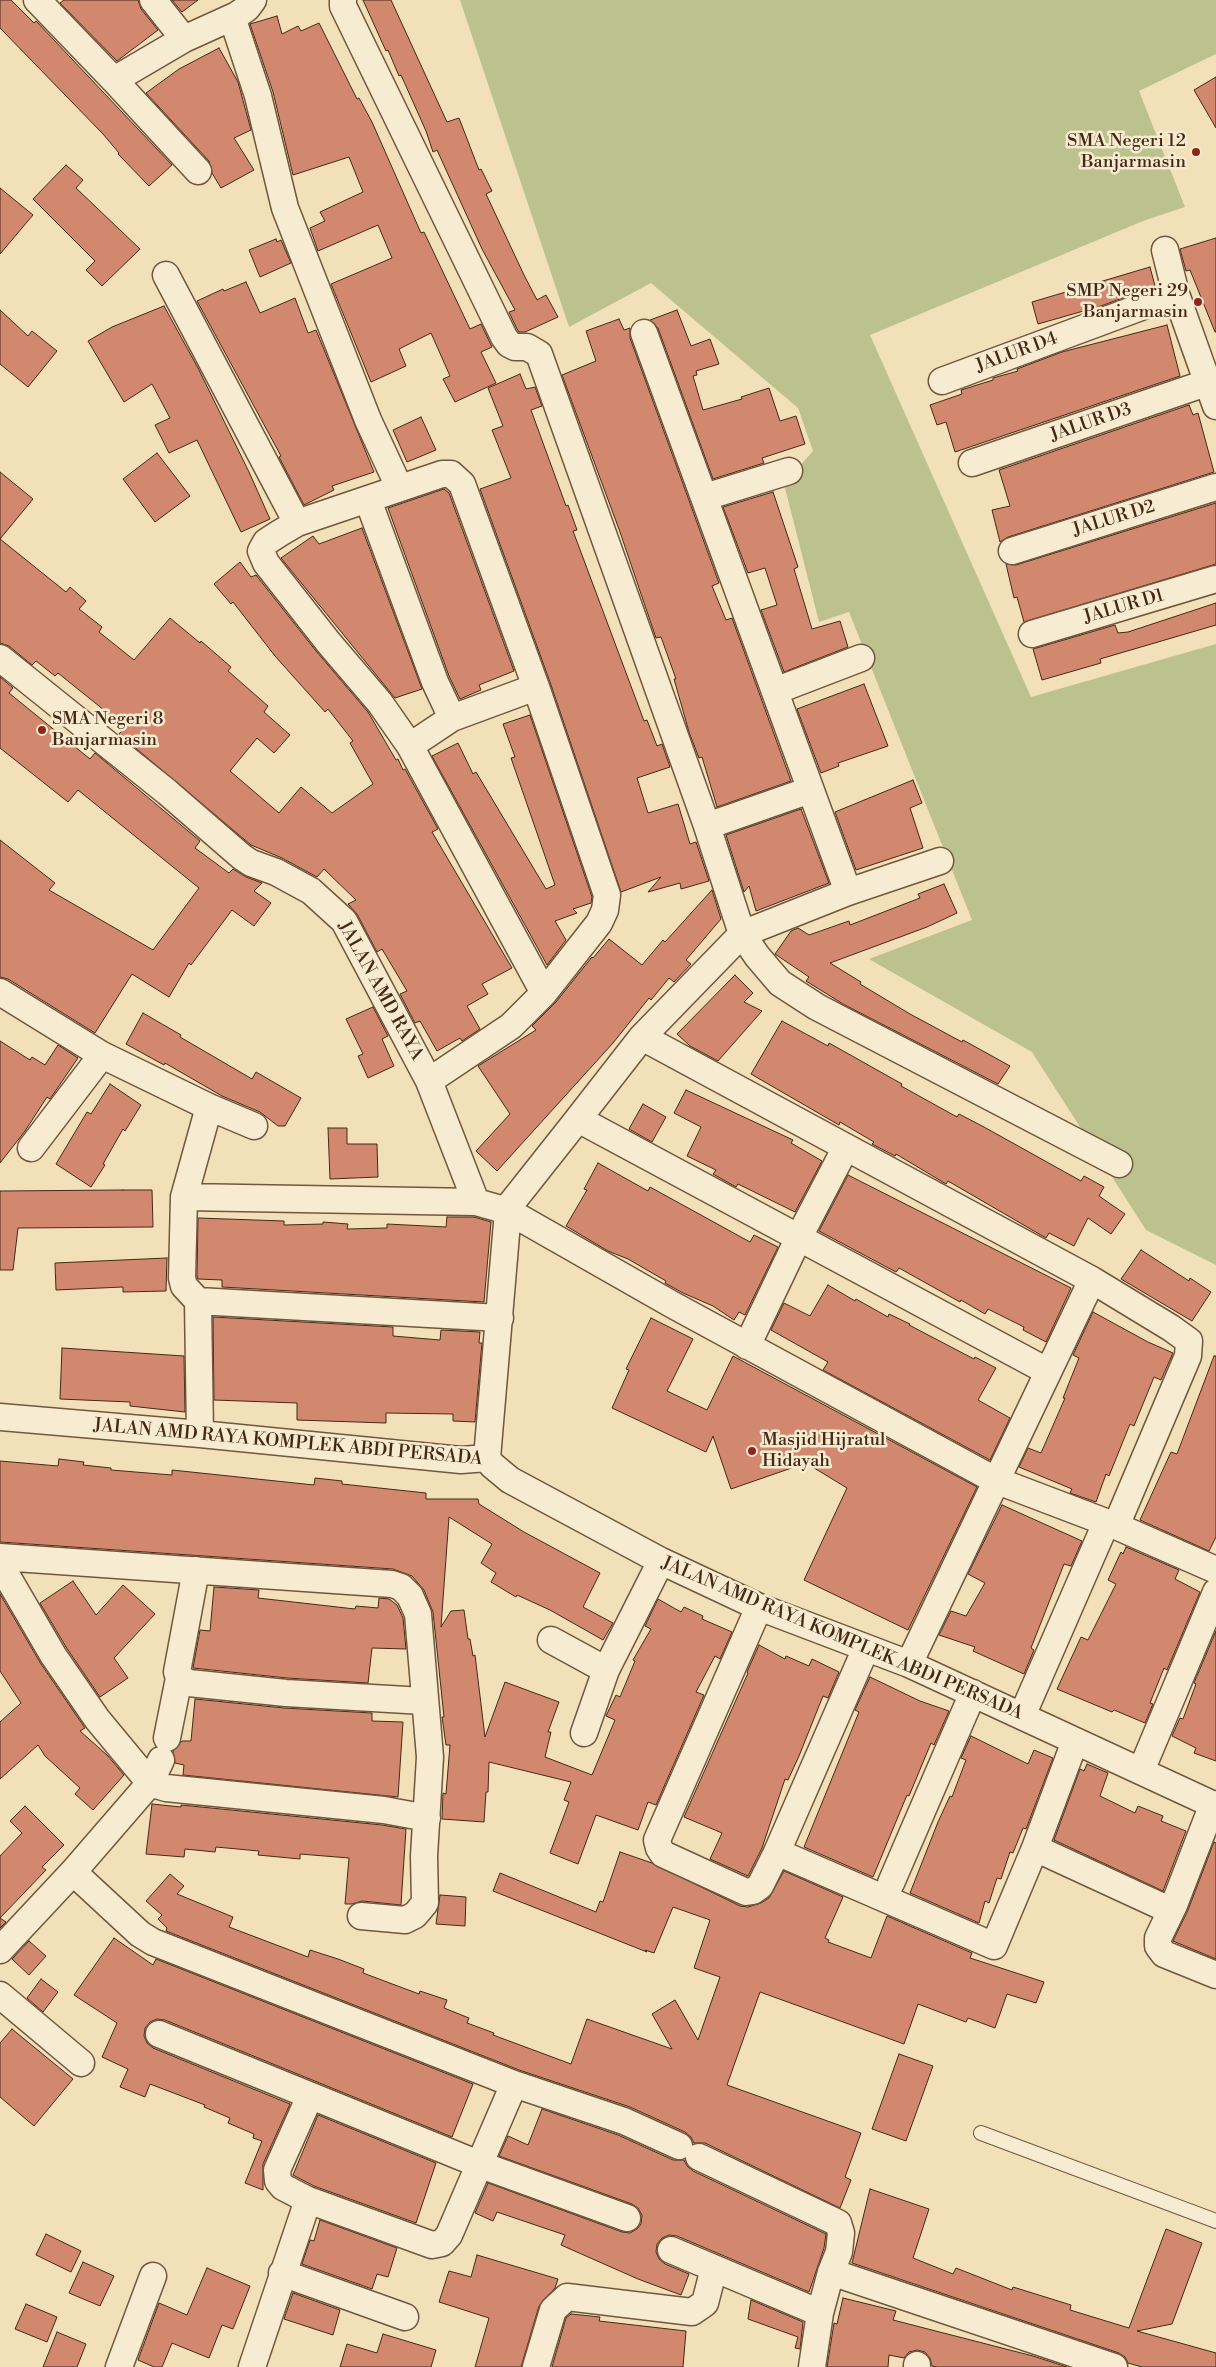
<!DOCTYPE html>
<style>
body{margin:0}
canvas{display:block;background:#f2e0b8}
</style>
<canvas width="1216" height="2367"></canvas>
<script>
const context = document.querySelector('canvas').getContext('2d');
context.lineJoin = 'round';
function paint(path, color) {
  context.fillStyle = color;
  context.fill(path, 'evenodd');
}
function toPath(rows) {
  const path = new Path2D();
  for (const r of rows) {
    path.moveTo(r[0], r[1]);
    for (let i = 2; i < r.length; i += 2) path.lineTo(r[i], r[i + 1]);
  }
  return path;
}
function strokePath(path, color, width, dash) {
  context.strokeStyle = color;
  context.lineWidth = width;
  context.lineCap = dash ? 'butt' : 'round';
  context.setLineDash(dash || []);
  context.stroke(path);
}
function label(font, color, halo, rows, align = 'center') {
  context.font = font + ' "Libre Bodoni",serif';
  context.lineWidth = 5;
  context.setLineDash([]);
  context.textBaseline = 'middle';
  context.strokeStyle = halo;
  context.fillStyle = color;
  for (const [text, x, y, turn = 0] of rows) {
    context.save();
    context.translate(x, y);
    context.rotate((+turn || 0) * Math.PI / 180);
    context.textAlign = isNaN(turn) ? turn : align;
    if (halo) context.strokeText(text, 0, 0);
    context.fillText(text, 0, 0);
    context.restore();
  }
}
const green = toPath([
 [460,0,1216,0,1216,54,1139,91,1185,207,1143,221,870,335,1031,697,1216,644,1216,1265,1146,1230,1032,1052,869,959,972,920,849,612,819,622,784,484,813,451,798,408,651,283,569,327]
]);
const building = toPath([
 [0,0,11,0,34,23,36,21,172,165,149,186,118,154,119,153,103,134,0,28,0,0],
 [64,0,138,0,141,9,158,30,117,61,60,3,64,0],
 [172,0,198,0,182,12,172,0],
 [363,0,391,0,447,122,459,118,479,170,481,169,492,191,486,194,524,275,537,300,546,295,558,317,525,332,519,332,517,329,509,312,515,310,482,249,437,150,433,152,426,131,401,75,399,76,388,50,386,51,363,0],
 [277,16,282,34,298,26,301,31,319,23,357,99,359,98,372,122,421,233,424,232,470,329,481,324,492,347,481,352,496,383,455,402,443,379,450,376,431,333,399,349,406,366,371,382,331,284,392,258,378,225,318,251,310,228,325,221,320,212,363,192,349,157,293,175,273,92,250,24,277,16],
 [219,48,238,82,251,130,234,138,254,170,221,188,212,173,209,161,146,93,179,69,219,48],
 [1216,77,1216,128,1194,90,1216,77],
 [66,165,83,180,76,188,140,249,102,286,86,270,95,261,33,199,66,165],
 [0,188,33,215,0,254,0,188],
 [1216,238,1216,332,1215,332,1190,270,1186,271,1180,249,1216,238],
 [276,239,277,242,281,240,291,263,260,277,249,250,276,239],
 [1150,267,1155,286,1101,306,1038,324,1032,302,1150,267],
 [246,282,260,313,295,298,308,333,316,330,374,472,332,486,334,490,304,505,279,457,281,456,197,301,223,289,224,291,246,282],
 [164,306,198,368,249,472,270,519,241,532,197,440,169,453,155,425,170,418,152,384,124,402,88,341,112,327,164,306],
 [0,310,28,336,32,331,57,351,28,387,0,364,0,310],
 [677,310,691,346,710,339,719,364,696,371,697,375,693,376,703,410,742,399,741,397,769,388,780,421,796,416,805,444,762,458,764,463,713,479,658,328,650,320,677,310],
 [619,319,624,330,630,328,630,338,719,583,712,586,726,620,732,618,791,781,717,807,702,757,699,758,689,732,674,679,676,679,661,637,656,638,620,532,562,375,596,361,586,331,619,319],
 [1167,325,1180,376,955,452,946,422,937,425,930,405,962,394,961,390,993,380,993,378,1018,371,1017,369,1062,352,1167,325],
 [520,374,526,389,535,387,542,406,531,410,566,506,568,505,577,530,573,531,582,555,644,721,647,720,657,746,662,744,670,767,637,778,648,813,678,804,690,844,696,842,709,881,681,889,680,883,648,892,661,877,621,892,550,682,480,489,511,478,492,430,503,426,488,388,520,374],
 [1189,405,1193,415,1198,413,1214,472,1008,537,1000,542,992,510,1010,506,999,470,1189,405],
 [421,417,436,450,407,462,393,430,421,417],
 [157,453,190,496,155,522,123,479,157,453],
 [0,472,33,499,0,539,0,472],
 [444,489,449,493,514,671,479,685,481,690,460,699,449,676,388,508,444,489],
 [773,492,798,567,794,569,812,629,840,621,848,647,784,672,761,610,777,605,765,568,748,573,723,507,773,492],
 [1216,503,1216,564,1024,622,1017,597,1014,598,1006,564,1016,565,1216,503],
 [362,528,422,689,395,698,281,558,313,536,319,544,362,528],
 [0,539,66,592,70,587,86,601,79,609,102,627,99,632,134,660,170,618,200,643,201,641,231,667,228,671,268,706,264,712,290,735,274,753,257,738,230,771,279,813,301,787,332,813,373,784,350,743,353,741,328,709,325,712,275,656,233,602,231,604,214,584,240,562,251,577,256,575,316,651,368,712,396,760,398,759,403,770,405,769,438,829,432,832,512,968,482,984,488,994,467,1006,480,1029,462,1041,460,1038,437,1051,420,1021,415,1023,400,994,407,991,382,949,377,952,357,914,348,904,356,900,324,869,317,877,282,858,251,845,119,734,125,727,58,673,55,676,36,661,32,665,9,646,0,643,0,539],
 [1216,603,1216,625,1100,659,1101,663,1042,680,1033,649,1115,625,1118,633,1128,632,1216,603],
 [0,677,13,688,9,693,90,759,95,753,200,841,195,848,229,873,233,869,246,877,262,883,254,891,271,903,254,926,232,910,191,965,189,963,169,997,132,974,95,1033,8,979,0,977,0,840,55,883,49,890,153,950,199,888,78,790,68,802,0,748,0,677],
 [864,684,888,746,838,763,839,766,821,773,797,709,864,684],
 [530,715,592,897,591,903,573,909,577,913,555,921,566,940,547,965,432,756,458,743,473,774,476,772,546,889,555,885,511,758,515,757,503,724,530,715],
 [913,780,922,803,910,808,923,848,856,870,835,812,913,780],
 [801,809,829,883,756,911,749,886,744,892,726,835,801,809],
 [944,884,957,913,927,927,830,963,861,982,860,984,910,1014,962,1042,963,1040,1010,1066,998,1084,843,1004,806,981,809,977,775,954,791,931,798,928,809,935,849,921,850,925,920,898,918,894,944,884],
 [712,890,721,919,686,960,691,964,674,982,669,978,651,1000,649,998,613,1043,497,1171,476,1151,510,1114,478,1066,536,1030,532,1026,556,1002,592,957,593,958,609,939,642,965,663,940,665,942,712,890],
 [735,975,753,993,744,1002,762,1011,718,1061,690,1046,677,1034,735,975],
 [373,1007,388,1036,382,1039,394,1066,368,1078,358,1056,363,1054,346,1019,373,1007],
 [143,1013,181,1035,180,1037,252,1079,256,1072,301,1098,285,1126,278,1126,260,1112,222,1096,165,1063,164,1065,126,1044,143,1013],
 [782,1021,828,1046,829,1043,902,1084,901,1086,957,1117,959,1114,984,1127,1081,1181,1084,1176,1104,1187,1099,1196,1125,1214,1111,1234,1088,1218,1074,1246,1049,1233,1046,1238,948,1181,946,1184,896,1154,895,1156,872,1144,874,1142,840,1122,839,1125,751,1074,782,1021],
 [0,1041,30,1060,32,1057,45,1065,58,1045,78,1058,50,1099,47,1097,25,1131,0,1163,0,1041],
 [110,1084,141,1105,125,1131,123,1129,103,1164,105,1165,91,1187,56,1164,87,1112,91,1114,110,1084],
 [686,1090,793,1140,791,1143,822,1161,795,1212,738,1184,736,1187,713,1174,716,1170,687,1156,701,1127,674,1113,686,1090],
 [643,1104,666,1117,652,1142,629,1129,643,1104],
 [328,1128,347,1128,347,1144,377,1144,378,1177,330,1179,328,1128],
 [598,1163,648,1191,650,1187,750,1242,754,1235,778,1247,745,1315,739,1312,734,1320,713,1306,683,1293,665,1283,666,1281,628,1259,608,1251,566,1226,587,1190,584,1189,598,1163],
 [848,1175,1071,1288,1046,1342,1023,1330,1024,1327,988,1309,985,1314,961,1300,960,1302,899,1268,896,1272,819,1231,848,1175],
 [123,1190,152,1190,153,1227,18,1228,13,1270,0,1270,0,1191,123,1190],
 [447,1217,474,1217,491,1222,484,1302,222,1287,222,1280,198,1279,197,1276,198,1218,284,1221,284,1225,323,1224,323,1222,348,1224,347,1229,387,1228,387,1224,446,1227,447,1217],
 [1141,1250,1189,1281,1190,1278,1211,1292,1192,1321,1121,1279,1141,1250],
 [167,1258,166,1291,123,1292,123,1287,56,1290,55,1263,167,1258],
 [828,1285,855,1301,856,1299,888,1317,889,1314,910,1324,909,1325,974,1359,975,1357,996,1368,978,1400,1010,1418,990,1460,823,1370,828,1362,771,1330,784,1303,810,1316,828,1285],
 [1093,1312,1148,1342,1173,1353,1161,1380,1154,1377,1134,1426,1130,1424,1109,1476,1106,1474,1096,1502,1070,1493,1072,1489,1019,1467,1028,1448,1041,1453,1065,1398,1063,1398,1079,1358,1073,1355,1093,1312],
 [213,1317,393,1327,393,1336,440,1340,441,1330,480,1332,479,1343,482,1343,475,1422,453,1421,453,1414,386,1413,386,1423,297,1420,297,1403,214,1400,213,1317],
 [651,1318,693,1339,667,1391,707,1410,733,1356,977,1487,908,1630,804,1580,847,1488,806,1463,731,1489,713,1436,706,1452,612,1408,629,1370,626,1369,651,1318],
 [62,1348,184,1356,185,1412,130,1406,130,1402,60,1399,62,1348],
 [1214,1356,1216,1356,1216,1537,1209,1551,1140,1520,1171,1452,1177,1454,1214,1356],
 [59,1459,84,1462,83,1465,111,1468,111,1470,172,1475,172,1470,314,1485,315,1478,342,1481,342,1484,426,1493,426,1499,478,1499,479,1504,524,1532,600,1573,583,1607,613,1623,603,1640,550,1610,517,1595,516,1597,491,1582,496,1573,481,1563,492,1544,449,1517,441,1627,451,1611,464,1610,468,1639,470,1639,473,1656,475,1655,485,1737,505,1682,559,1702,548,1732,551,1732,545,1757,592,1775,615,1720,606,1716,616,1695,620,1697,635,1661,633,1660,651,1629,645,1626,658,1599,681,1612,684,1607,703,1616,702,1619,732,1632,720,1659,715,1656,696,1692,704,1695,656,1805,648,1802,638,1830,596,1815,578,1864,550,1853,569,1802,564,1800,571,1782,489,1762,488,1792,486,1792,484,1822,442,1819,443,1793,446,1794,450,1745,446,1745,442,1717,444,1717,433,1612,424,1590,412,1576,393,1569,0,1542,0,1461,58,1466,59,1459],
 [1002,1505,1082,1541,1071,1566,1064,1564,1031,1648,1034,1650,1024,1674,973,1651,975,1647,939,1635,951,1611,966,1616,985,1583,968,1574,1002,1505],
 [1126,1547,1179,1570,1175,1579,1200,1592,1167,1670,1164,1668,1150,1703,1153,1704,1145,1723,1114,1710,1112,1712,1057,1689,1081,1637,1088,1640,1116,1584,1108,1580,1121,1552,1123,1554,1126,1547],
 [73,1581,96,1615,123,1585,155,1614,114,1658,128,1678,100,1697,66,1647,40,1603,73,1581],
 [214,1587,259,1590,258,1598,355,1609,356,1606,378,1608,379,1598,389,1599,397,1605,403,1618,406,1649,372,1648,368,1683,287,1678,193,1668,200,1630,210,1631,214,1587],
 [0,1594,41,1664,85,1728,80,1731,107,1755,124,1775,93,1810,75,1794,80,1788,45,1756,38,1745,0,1779,0,1722,21,1703,0,1671,0,1594],
 [1216,1631,1216,1761,1194,1753,1196,1748,1172,1736,1180,1718,1183,1719,1196,1684,1194,1683,1216,1631],
 [759,1645,785,1659,786,1656,809,1666,812,1659,839,1672,828,1698,823,1696,799,1756,788,1780,785,1779,762,1848,748,1876,710,1859,722,1833,684,1817,748,1673,747,1672,759,1645],
 [870,1677,920,1701,949,1711,934,1745,931,1743,909,1796,907,1795,873,1877,804,1847,859,1712,855,1710,870,1677],
 [195,1699,284,1708,372,1713,372,1721,403,1722,398,1797,183,1775,184,1765,175,1763,173,1751,182,1741,191,1741,195,1699],
 [971,1736,1028,1764,1034,1750,1053,1758,1026,1829,1023,1828,1013,1853,1010,1852,1001,1879,997,1878,989,1903,985,1901,979,1923,910,1893,938,1822,950,1796,952,1797,966,1760,961,1758,971,1736],
 [1087,1764,1108,1773,1100,1796,1135,1813,1138,1806,1163,1816,1161,1821,1186,1831,1163,1891,1054,1840,1080,1769,1084,1771,1087,1764],
 [152,1804,181,1807,181,1805,382,1825,406,1829,401,1905,362,1901,352,1904,345,1904,349,1858,300,1854,300,1859,258,1855,259,1851,216,1847,215,1852,185,1849,184,1857,146,1854,152,1804],
 [25,1806,64,1845,42,1867,46,1870,0,1918,6,1922,0,1928,0,1856,22,1833,10,1821,25,1806],
 [1214,1842,1216,1843,1216,1959,1173,1941,1188,1910,1214,1842],
 [620,1852,652,1863,740,1906,748,1907,761,1903,769,1898,784,1871,843,1897,825,1938,829,1940,828,1942,871,1958,887,1916,972,1953,970,1958,1044,1982,1036,2003,1007,1994,995,2028,968,2018,966,2022,918,2004,904,2044,760,1992,727,2085,861,2133,845,2177,851,2180,840,2208,705,2143,694,2143,691,2137,685,2132,630,2107,519,2070,166,1931,167,1928,158,1919,162,1915,146,1901,170,1874,184,1886,177,1894,233,1917,229,1927,308,1957,310,1950,338,1959,364,1969,363,1973,419,1994,420,1991,447,2000,444,2008,469,2018,467,2023,494,2033,493,2035,571,2064,587,2019,672,2049,652,2014,675,2000,698,2040,720,1977,694,1968,710,1920,673,1907,654,1953,645,1950,647,1952,493,1891,500,1873,596,1912,600,1901,603,1902,620,1852],
 [440,1895,466,1897,465,1926,436,1924,440,1895],
 [114,1938,153,1965,156,1959,473,2084,452,2137,165,2020,157,2019,150,2022,145,2028,144,2036,147,2043,153,2048,290,2104,263,2164,263,2190,245,2183,262,2141,253,2138,254,2134,228,2123,230,2118,204,2107,205,2105,150,2084,145,2097,120,2087,128,2069,102,2057,117,2023,74,1995,114,1938],
 [29,1941,46,1956,29,1975,12,1959,29,1941],
 [41,1979,58,1992,43,2012,27,1998,41,1979],
 [12,2029,73,2079,34,2126,0,2097,0,2043,12,2029],
 [899,2054,933,2066,906,2141,872,2129,899,2054],
 [542,2109,618,2135,673,2160,684,2160,687,2166,693,2171,826,2234,824,2248,809,2292,677,2236,669,2235,662,2238,657,2244,656,2252,659,2259,665,2264,689,2274,681,2295,638,2279,561,2245,565,2235,497,2212,493,2221,475,2213,488,2183,622,2232,630,2233,637,2229,641,2224,642,2215,638,2208,632,2204,499,2156,508,2136,528,2145,542,2109],
 [318,2115,436,2163,416,2223,314,2186,293,2175,318,2115],
 [870,2189,929,2209,913,2258,953,2274,956,2268,1012,2290,1013,2287,1071,2305,1070,2310,1129,2328,1166,2229,1202,2243,1172,2324,1137,2331,1216,2353,1216,2367,1142,2367,1128,2363,1125,2357,1119,2353,852,2263,870,2189],
 [320,2220,397,2248,388,2277,377,2274,372,2289,302,2264,310,2240,314,2241,320,2220],
 [46,2234,81,2251,71,2272,36,2255,46,2234],
 [477,2255,558,2279,555,2288,539,2306,521,2367,475,2367,489,2318,439,2302,449,2271,471,2277,477,2255],
 [83,2262,114,2276,100,2306,69,2293,83,2262],
 [207,2268,250,2286,233,2329,222,2325,209,2358,172,2343,162,2367,154,2367,138,2360,159,2303,187,2315,207,2268],
 [293,2293,340,2310,333,2335,284,2319,293,2293],
 [843,2298,896,2311,893,2320,1033,2356,1067,2367,937,2367,932,2366,930,2358,925,2352,917,2350,909,2352,904,2358,889,2355,888,2367,827,2367,834,2323,837,2324,843,2298],
 [751,2300,803,2322,800,2349,795,2348,798,2337,748,2319,751,2300],
 [26,2304,57,2317,47,2342,15,2329,26,2304],
 [571,2314,600,2317,599,2321,686,2331,683,2367,552,2367,566,2318,571,2314],
 [57,2332,86,2344,77,2367,43,2367,57,2332],
 [383,2334,436,2350,431,2367,340,2367,347,2344,377,2353,383,2334]
]);
const lane = toPath([
 [981,2133,1216,2221]
]);
const street = toPath([
 [37,0,114,80,184,39,237,15],
 [153,0,184,39],
 [253,0,247,8,237,15,234,23,258,96,285,208,368,420,399,487],
 [343,0,343,6,504,337,509,344,515,347,527,347,539,354,707,826,742,934,848,892,940,861],
 [114,80,198,171],
 [1165,250,1176,294,1216,406],
 [166,275,297,523],
 [644,333,848,892],
 [942,381,1176,294],
 [972,463,1209,382],
 [705,497,789,471],
 [368,500,435,682,452,718],
 [1012,551,1216,487],
 [1032,634,1216,579],
 [0,658,167,792,242,857,251,863,276,872,311,891,344,921,429,1081,476,1202],
 [775,691,861,658],
 [410,746,452,718,536,687],
 [707,826,810,790],
 [0,992,102,1055,209,1107,254,1126],
 [642,1037,742,934,757,956,780,983,817,1007,1119,1164],
 [429,1081,511,1026,544,993,599,923,605,910,607,895,536,687,462,484,451,474,442,474,297,523,280,533,266,542,261,551,266,563,328,642,380,703,410,746,544,993],
 [578,1119,642,1037,1092,1280,909,1664],
 [31,1148,102,1055],
 [184,1197,209,1107],
 [506,1210,578,1119,1047,1371],
 [1092,1280,1171,1328,1189,1341,1188,1356,1116,1526],
 [198,1301,500,1318],
 [747,1346,799,1237,846,1147],
 [0,1417,200,1434,461,1460,487,1458,492,1465,510,1480,661,1561,759,1607,909,1664,1216,1806],
 [200,1434,198,1301,184,1286,182,1278,184,1197,476,1202,508,1211,673,1305,995,1480,1116,1526,1216,1570],
 [487,1458,508,1211],
 [0,1557,392,1584,401,1587,410,1596,418,1614,430,1757,424,1856,425,1903,415,1915,405,1920,361,1916],
 [0,1564,53,1655,97,1719,150,1783,73,1872,0,1950],
 [196,1570,177,1672,179,1678,189,1683,286,1693,424,1701],
 [759,1607,657,1840,659,1848,663,1854,746,1892,753,1891,760,1886,777,1852,866,1648],
 [551,1640,606,1670],
 [1022,1716,1106,1523],
 [584,1733,606,1670,661,1561],
 [167,1738,179,1678],
 [161,1760,150,1783,166,1788,384,1810,427,1818],
 [1141,1771,1216,1592],
 [1035,1848,1163,1907,1174,1905,1213,1804],
 [777,1852,994,1946,1035,1848,1075,1741],
 [73,1872,140,1934,153,1942,514,2084,624,2121,679,2146],
 [891,1883,973,1693],
 [1174,1905,1158,1938,1158,1946,1164,1954,1216,1975],
 [0,1995,81,2063],
 [159,2034,481,2165,627,2218],
 [310,2096,277,2170,278,2181,283,2187,308,2200,432,2245,442,2243,449,2235,514,2084],
 [699,2157,838,2223,841,2233,839,2252,831,2272,820,2313,812,2367],
 [671,2250,820,2313],
 [831,2272,1114,2367],
 [282,2273,405,2317],
 [119,2367,153,2276],
 [252,2367,308,2200],
 [536,2367,553,2310,567,2297,692,2312,705,2303,714,2268],
 [917,2367,917,2365]
]);
const markers = [
 [1196,152,5,"#8f2418"],
 [1198,302,5,"#8f2418"],
 [42,730,5,"#8f2418"],
 [752,1451,5,"#8f2418"]
];
const poiNames = [
 ["SMA Negeri 12",1186,142],
 ["Banjarmasin",1186,163],
 ["SMP Negeri 29",1188,292],
 ["Banjarmasin",1188,313],
 ["SMA Negeri 8",52,720,"left"],
 ["Banjarmasin",52,741,"left"],
 ["Masjid Hijratul",762,1441,"left"],
 ["Hidayah",762,1462,"left"]
];
const streetNames = [
 ["JALUR D4",1017,353,-20],
 ["JALUR D3",1091,423,-19],
 ["JALUR D2",1114,519,-17],
 ["JALUR D1",1124,607,-16],
 ["JALAN AMD RAYA",380,991,61],
 ["JALAN AMD RAYA KOMPLEK ABDI PERSADA",288,1443,5],
 ["JALAN AMD RAYA KOMPLEK ABDI PERSADA",842,1639,23]
];
paint(green, '#bcc28e');
paint(building, '#d2886f');
strokePath(building, '#462915', 1);
strokePath(lane, '#71573e', 16);
strokePath(street, '#71573e', 29);
strokePath(lane, '#f7ebd1', 14);
strokePath(street, '#f7ebd1', 26);
for (const [x, y, r, color] of markers) {
  const dot = new Path2D();
  dot.arc(x, y, r, 0, 2 * Math.PI);
  context.fillStyle = color;
  context.fill(dot);
  strokePath(dot, '#f7ebd1', 2);
}
label('18px', '#462915', '#f7ebd1', poiNames, 'right');
label('18px', '#462915', '#f7ebd1', streetNames);
</script>
